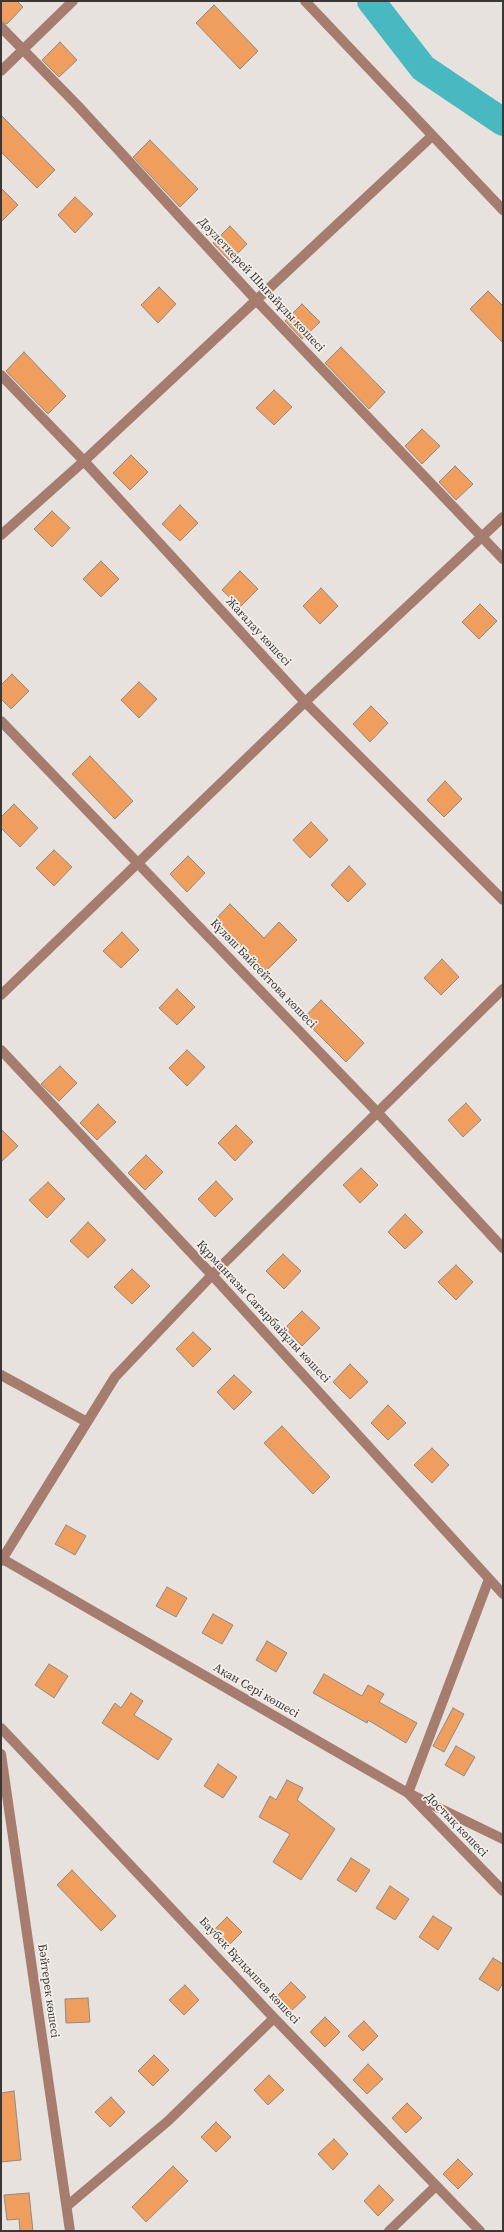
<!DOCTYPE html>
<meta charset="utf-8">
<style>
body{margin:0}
#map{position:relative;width:504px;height:2232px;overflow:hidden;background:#e7e2de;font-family:"Source Serif 4",serif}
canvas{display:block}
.frame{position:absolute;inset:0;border:2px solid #3a3836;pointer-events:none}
</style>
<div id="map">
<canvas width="504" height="2232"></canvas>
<div class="frame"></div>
</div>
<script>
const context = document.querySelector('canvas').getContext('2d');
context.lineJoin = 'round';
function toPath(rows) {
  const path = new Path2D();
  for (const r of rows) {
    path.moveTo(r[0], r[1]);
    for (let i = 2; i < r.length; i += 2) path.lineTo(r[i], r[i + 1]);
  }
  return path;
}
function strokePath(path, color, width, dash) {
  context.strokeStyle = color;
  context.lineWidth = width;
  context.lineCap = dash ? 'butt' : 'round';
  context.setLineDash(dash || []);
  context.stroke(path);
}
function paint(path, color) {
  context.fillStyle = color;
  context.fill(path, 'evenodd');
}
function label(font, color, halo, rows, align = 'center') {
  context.font = font + ' "Source Serif 4",serif';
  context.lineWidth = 3.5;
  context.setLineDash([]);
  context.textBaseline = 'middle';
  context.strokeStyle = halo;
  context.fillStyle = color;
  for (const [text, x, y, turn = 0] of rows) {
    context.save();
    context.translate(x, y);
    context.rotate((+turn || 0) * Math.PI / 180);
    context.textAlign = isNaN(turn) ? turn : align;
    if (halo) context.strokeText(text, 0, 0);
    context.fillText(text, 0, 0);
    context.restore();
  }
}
const river = toPath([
 [371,1,423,68,503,122]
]);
const building = toPath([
 [1,1,17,1,23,7,7,24,1,21,1,1],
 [214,5,258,51,240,69,196,23,214,5],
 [60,42,77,60,59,77,42,60,60,42],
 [1,115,55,170,37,188,1,152,1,115],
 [150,140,198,189,180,207,133,157,150,140],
 [1,188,18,205,1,222,1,188],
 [75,197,93,214,75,233,58,215,75,197],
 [230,226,247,244,230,261,213,243,230,226],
 [159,287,176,304,158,323,141,305,159,287],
 [488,291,503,306,503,343,470,309,488,291],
 [302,304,320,322,302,339,285,321,302,304],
 [341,347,385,392,369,409,325,363,341,347],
 [24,352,66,396,48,414,6,371,24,352],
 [274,390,292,407,274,425,256,408,274,390],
 [422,429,440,446,422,464,405,446,422,429],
 [131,455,148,472,130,490,113,473,131,455],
 [455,466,473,484,456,500,439,482,455,466],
 [180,505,198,523,180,541,162,524,180,505],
 [52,511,70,528,52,547,34,529,52,511],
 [101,561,119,579,101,597,83,579,101,561],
 [240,571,258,589,240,607,222,590,240,571],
 [321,588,338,606,320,624,303,606,321,588],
 [480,604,497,621,479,639,462,622,480,604],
 [12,674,29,691,11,709,1,699,1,685,12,674],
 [139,682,157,699,139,718,121,700,139,682],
 [371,706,388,723,370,742,353,724,371,706],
 [90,756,133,801,115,819,72,774,90,756],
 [445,781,462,799,444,817,427,800,445,781],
 [14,804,38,828,20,847,1,828,1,817,14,804],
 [311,822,328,840,310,858,293,840,311,822],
 [54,850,72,867,54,886,36,868,54,850],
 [188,856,205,873,187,892,170,874,188,856],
 [349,866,366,884,348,902,331,885,349,866],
 [230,904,264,938,279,922,297,940,266,971,232,938,230,940,212,923,230,904],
 [122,932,139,950,121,968,103,951,122,932],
 [442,959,459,977,441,995,424,978,442,959],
 [177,989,195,1007,177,1025,159,1008,177,989],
 [321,1000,364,1043,346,1062,303,1019,321,1000],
 [187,1050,205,1067,187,1086,169,1068,187,1050],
 [60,1066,77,1083,59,1101,41,1084,60,1066],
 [466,1103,481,1120,463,1137,448,1120,466,1103],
 [98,1104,116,1122,97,1140,80,1123,98,1104],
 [236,1125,253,1142,235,1161,218,1143,236,1125],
 [1,1129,18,1146,1,1162,1,1129],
 [146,1155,163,1172,145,1190,128,1173,146,1155],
 [361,1168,378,1185,360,1203,343,1185,361,1168],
 [216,1181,233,1199,215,1217,198,1199,216,1181],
 [48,1182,65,1199,47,1218,29,1200,48,1182],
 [405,1214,423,1232,405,1249,388,1232,405,1214],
 [88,1222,106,1240,88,1258,70,1241,88,1222],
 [283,1254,301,1271,284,1289,266,1271,283,1254],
 [456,1265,473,1282,456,1300,438,1282,456,1265],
 [132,1269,150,1286,132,1304,114,1287,132,1269],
 [302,1311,320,1328,302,1346,285,1328,302,1311],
 [193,1332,211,1349,193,1367,176,1349,193,1332],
 [350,1364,368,1382,350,1399,333,1382,350,1364],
 [234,1375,252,1392,234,1410,217,1392,234,1375],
 [388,1405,406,1423,388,1440,371,1423,388,1405],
 [282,1426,330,1477,313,1494,264,1443,282,1426],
 [432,1448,449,1465,432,1483,414,1465,432,1448],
 [66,1525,86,1536,75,1555,55,1544,66,1525],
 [167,1587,187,1598,176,1617,156,1606,167,1587],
 [213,1614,233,1625,222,1644,202,1633,213,1614],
 [267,1641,287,1653,276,1672,256,1660,267,1641],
 [49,1664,68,1676,54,1698,35,1685,49,1664],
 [324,1674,362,1696,368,1685,384,1694,379,1702,417,1723,406,1743,368,1720,367,1723,313,1693,324,1674],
 [131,1693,143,1701,134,1715,172,1739,158,1760,102,1723,115,1703,121,1708,131,1693],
 [453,1708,464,1714,444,1752,433,1746,453,1708],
 [456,1746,475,1757,464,1776,445,1765,456,1746],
 [218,1764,237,1777,223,1798,204,1786,218,1764],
 [287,1780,303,1788,297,1800,335,1829,301,1880,273,1862,290,1834,259,1817,270,1796,276,1800,287,1780],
 [351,1858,370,1870,356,1892,337,1880,351,1858],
 [72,1870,116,1916,101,1931,57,1885,72,1870],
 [390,1886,409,1899,395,1920,376,1908,390,1886],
 [433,1916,452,1928,438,1950,419,1937,433,1916],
 [227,1917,242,1932,226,1948,212,1932,227,1917],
 [493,1958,503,1964,503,1983,498,1991,479,1979,493,1958],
 [291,1982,306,1997,290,2012,276,1997,291,1982],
 [185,1985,199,2000,184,2015,169,2000,185,1985],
 [88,1998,90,2022,66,2023,65,1999,88,1998],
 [325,2017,340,2032,325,2047,310,2032,325,2017],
 [364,2021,378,2036,363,2051,348,2036,364,2021],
 [154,2055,169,2070,153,2086,138,2071,154,2055],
 [368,2064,383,2079,367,2094,353,2080,368,2064],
 [269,2075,284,2090,268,2105,254,2090,269,2075],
 [14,2091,21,2160,1,2162,1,2093,14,2091],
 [111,2097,125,2112,110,2127,95,2112,111,2097],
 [407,2103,422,2118,406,2133,392,2118,407,2103],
 [216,2122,231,2137,216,2152,201,2137,216,2122],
 [334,2139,348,2154,333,2170,318,2154,334,2139],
 [458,2159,473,2174,458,2189,443,2174,458,2159],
 [173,2166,188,2181,146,2222,132,2207,173,2166],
 [379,2185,394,2200,378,2216,364,2201,379,2185],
 [29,2193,33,2231,20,2231,19,2219,7,2220,4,2195,29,2193]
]);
const minor = toPath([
 [305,1,503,210],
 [1,27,78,106,257,301,503,559],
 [1,71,73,1],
 [1,375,84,461,305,702,503,900],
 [1,535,84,461,432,136],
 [1,721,378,1113,503,1248],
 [1,995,305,702,503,517],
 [1,1050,212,1275,503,1594],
 [1,1375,87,1422],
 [1,1558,408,1793,503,1839],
 [1,1561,115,1377,212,1275,503,989],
 [489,1579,408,1793,503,1891],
 [1,1728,274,2018,480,2231],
 [1,1754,70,2231],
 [67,2206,168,2121,274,2018],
 [389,2231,436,2186]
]);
const streetNames = [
 ["Дәулеткерей Шығайұлы көшесі",261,285,47],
 ["Жағалау көшесі",258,632,47],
 ["Күләш Байсейтова көшесі",263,974,46],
 ["Құрманғазы Сағырбайұлы көшесі",263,1312,47],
 ["Ақан Сері көшесі",256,1691,30],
 ["Достық көшесі",456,1825,46],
 ["Баубек Бұлқышев көшесі",249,1971,47],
 ["Бәйтерек көшесі",48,1991,82]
];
strokePath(river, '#48b9c1', 28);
paint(building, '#ef9e5d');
strokePath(building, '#8e8a86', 1);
strokePath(minor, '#a67c6e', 10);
label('12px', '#3a3836', '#f4efeb', streetNames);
</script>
